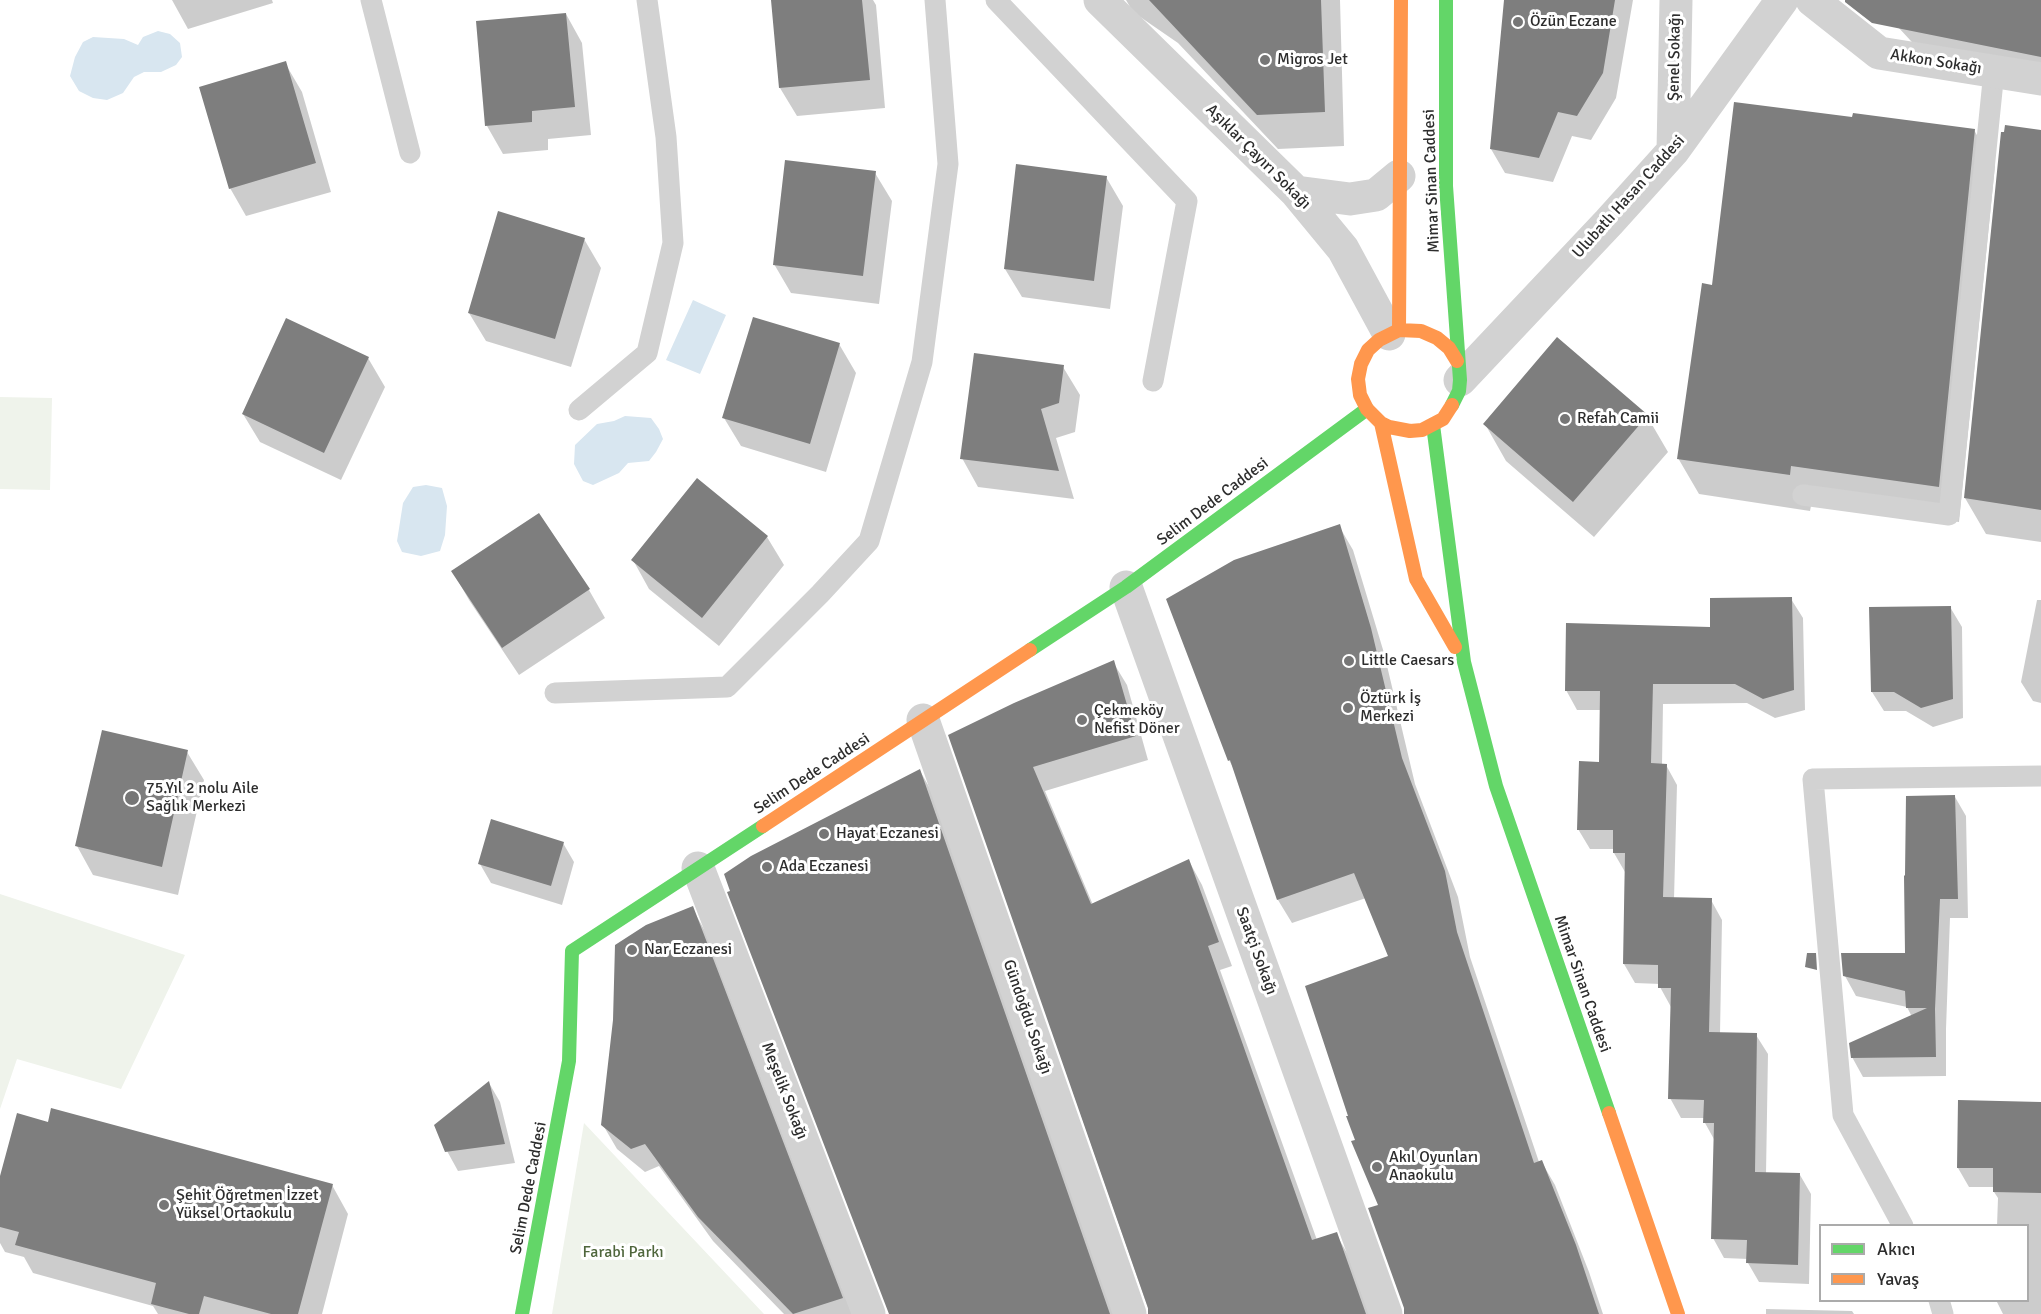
<!DOCTYPE html>
<meta charset="utf-8">
<style>
body{margin:0}
#map{position:relative;width:2041px;height:1314px;overflow:hidden;background:#fff;font-family:Signika,sans-serif}
canvas{display:block}
.legend{position:absolute;left:1819px;top:1224px;width:210px;height:78px;box-sizing:border-box;background:#fff;border:2px solid #ababab;margin:0;padding:8px 10px;list-style:none;font-size:18px;color:#2d2d2d}
.legend li{display:flex;align-items:center;gap:12px;height:30px}
.legend b{width:30px;border:2px solid #ababab}
</style>
<div id="map">
<canvas width="2041" height="1314"></canvas>
<ul class="legend">
<li><b style="height:8px;background:#63d668"></b>Akıcı</li>
<li><b style="height:8px;background:#ff974d"></b>Yavaş</li>
</ul>
</div>
<script>
const context = document.querySelector('canvas').getContext('2d');
context.lineJoin = 'round';
function paint(path, color) {
  context.fillStyle = color;
  context.fill(path, 'evenodd');
}
function toPath(rows) {
  const path = new Path2D();
  for (const r of rows) {
    path.moveTo(r[0], r[1]);
    for (let i = 2; i < r.length; i += 2) path.lineTo(r[i], r[i + 1]);
  }
  return path;
}
function strokePath(path, color, width, dash) {
  context.strokeStyle = color;
  context.lineWidth = width;
  context.lineCap = dash ? 'butt' : 'round';
  context.setLineDash(dash || []);
  context.stroke(path);
}
function label(font, color, halo, rows, align = 'center') {
  context.font = font + ' Signika,sans-serif';
  context.lineWidth = 6;
  context.setLineDash([]);
  context.textBaseline = 'middle';
  context.strokeStyle = halo;
  context.fillStyle = color;
  for (const [text, x, y, turn = 0] of rows) {
    context.save();
    context.translate(x, y);
    context.rotate((+turn || 0) * Math.PI / 180);
    context.textAlign = isNaN(turn) ? turn : align;
    if (halo) context.strokeText(text, 0, 0);
    context.fillText(text, 0, 0);
    context.restore();
  }
}
const green = toPath([
 [0,397,52,398,50,490,0,489],
 [0,894,185,955,121,1089,17,1059,0,1109],
 [584,1123,764,1314,552,1314]
]);
const water = toPath([
 [158,31,170,34,180,43,182,57,176,65,161,72,144,72,134,77,123,93,107,100,93,98,79,91,70,76,75,57,83,42,93,37,124,39,138,45,143,37],
 [693,300,726,315,700,374,666,360],
 [625,416,651,418,659,429,663,439,656,452,649,461,628,463,619,473,593,485,583,481,574,464,575,445,597,424,614,421],
 [426,485,442,488,447,506,445,535,440,551,421,556,402,552,397,541,403,503,413,487]
]);
const shadow = toPath([
 [172,0,272,0,273,3,188,29],
 [773,0,873,0,876,5,885,108,797,116,780,88],
 [1126,0,1340,0,1344,146,1278,149,1178,43,1133,12],
 [1505,0,1633,0,1616,98,1591,140,1572,136,1553,182,1505,173,1491,149],
 [1873,0,2041,0,2041,88,1935,67],
 [566,14,582,43,591,135,548,139,548,150,503,154,487,126,478,22],
 [285,63,302,92,331,192,246,216,230,188],
 [1853,118,1974,130,1995,166,1959,522,1812,501,1810,511,1699,494,1678,458,1713,286],
 [2041,132,2041,542,1986,534,1965,498],
 [875,173,892,201,879,304,791,293,774,264],
 [1106,177,1123,206,1110,309,1022,297,1005,269],
 [584,239,601,268,571,367,486,341,469,313],
 [839,344,856,373,826,472,741,446,724,418],
 [368,358,385,387,341,480,260,442,243,414],
 [1063,367,1080,395,1075,432,1056,438,1074,499,978,487,962,458],
 [1647,416,1668,452,1594,537,1506,461,1485,424],
 [539,515,589,590,605,618,519,675,469,600,453,572],
 [1339,526,1353,550,1384,653,1415,784,1458,897,1470,957,1539,1162,1541,1161,1555,1185,1589,1272,1603,1314,1406,1314,1380,1206,1390,957,1366,898,1292,923,1278,900,1235,771,1229,760],
 [767,537,784,565,719,646,649,589,633,560],
 [1791,599,1803,618,1805,710,1775,718,1747,703,1663,704,1662,765,1666,765,1677,785,1674,899,1711,900,1722,920,1720,1034,1756,1035,1768,1054,1766,1174,1800,1175,1811,1194,1809,1284,1759,1282,1748,1263,1748,1259,1724,1258,1713,1238,1715,1141,1705,1123,1705,1118,1681,1118,1670,1098,1671,1007,1660,987,1660,984,1635,983,1624,964,1625,872,1614,853,1614,849,1590,849,1578,829,1601,763,1601,710,1577,710,1566,690,1712,628],
 [2037,600,2041,600,2041,703,2033,701,2021,682],
 [1950,607,1962,627,1963,718,1933,727,1906,711,1884,711,1872,692],
 [1113,662,1127,685,1148,760,1045,791,1093,905,1189,861,1202,885,1232,966,1220,970,1317,1240,1336,1234,1350,1258,1370,1314,1150,1314,950,736],
 [187,752,204,780,178,895,93,875,77,846],
 [920,771,935,797,1115,1314,891,1314],
 [1955,797,1966,816,1968,918,1950,918,1946,1029,1946,1076,1863,1077,1852,1057,1912,1017,1907,1007,1856,996,1845,976,1906,954],
 [563,843,574,862,562,905,491,883,480,864],
 [692,908,705,931,852,1314,784,1314,713,1241,659,1166,645,1172,617,1149,603,1125],
 [489,1083,500,1102,515,1163,458,1171,447,1151],
 [2041,1103,2041,1314,2003,1314,1996,1300,2028,1300,2028,1226,1997,1226,1998,1198,1994,1192,1994,1187,1969,1187,1958,1168],
 [49,1124,332,1185,348,1214,322,1314,158,1314,153,1306,33,1273,24,1257,5,1252,0,1243,0,1182],
 [1766,1309,1852,1311,1854,1314,1766,1314]
]);
const building = toPath([
 [771,0,862,0,870,80,779,88],
 [1149,0,1321,0,1325,112,1257,115],
 [1504,0,1615,0,1603,73,1577,116,1558,112,1539,158,1490,149],
 [1845,0,2041,0,2041,57,1872,23,1845,2],
 [566,13,575,107,532,111,532,122,485,126,476,21],
 [286,61,316,163,229,189,199,87],
 [1734,102,1852,117,1853,113,1975,129,1939,487,1791,466,1790,475,1677,459,1702,283,1712,285],
 [2005,125,2041,130,2041,510,1964,498,2001,132,2004,132],
 [785,160,876,171,863,276,773,265],
 [1016,164,1107,176,1094,281,1004,269],
 [498,211,585,238,555,339,468,313],
 [753,317,840,343,810,444,722,418],
 [286,318,369,357,324,453,242,414],
 [1557,337,1648,415,1573,502,1483,424],
 [974,353,1064,365,1059,403,1041,409,1059,471,960,459],
 [697,478,768,536,702,618,631,560],
 [539,513,590,589,502,648,451,571],
 [1340,524,1371,628,1402,758,1445,871,1457,932,1534,1163,1542,1160,1576,1245,1599,1314,1404,1314,1404,1308,1368,1208,1378,1205,1351,1141,1355,1140,1346,1116,1348,1116,1305,986,1388,956,1354,873,1277,900,1230,760,1228,761,1166,599,1234,560],
 [1792,597,1794,690,1763,699,1735,684,1653,684,1651,763,1667,764,1663,897,1712,898,1709,1032,1757,1033,1755,1172,1800,1173,1798,1265,1746,1263,1747,1240,1711,1239,1714,1123,1703,1123,1704,1100,1668,1099,1671,988,1658,988,1658,965,1623,964,1625,853,1613,853,1613,830,1577,830,1579,761,1599,762,1600,691,1565,691,1566,623,1710,627,1710,598],
 [1951,606,1953,699,1921,708,1894,692,1871,692,1869,607],
 [1114,660,1136,736,1033,767,1091,904,1189,859,1219,942,1208,946,1312,1240,1337,1232,1366,1314,1148,1314,1148,1308,948,735,1014,703],
 [102,730,188,750,162,867,75,846],
 [920,769,1110,1314,889,1314,727,892,730,891,724,874,751,856],
 [1955,795,1958,899,1940,899,1935,1009,1936,1057,1851,1058,1849,1043,1927,1008,1906,1008,1905,991,1843,976,1841,953,1905,953,1904,876,1905,875,1906,796],
 [491,819,564,842,551,886,478,864],
 [693,906,843,1298,793,1314,698,1217,645,1144,631,1149,601,1125,613,1020,615,945,646,925],
 [1807,953,1816,953,1817,970,1805,967],
 [489,1081,505,1144,445,1152,434,1125],
 [1958,1100,2041,1102,2041,1193,1993,1192,1993,1168,1957,1168],
 [51,1108,333,1184,298,1314,271,1314,204,1296,199,1314,189,1314,151,1304,156,1283,15,1245,19,1232,0,1227,0,1176,17,1113,48,1122]
]);
const lane = toPath([
 [371,0,410,153],
 [996,0,1187,201,1153,381],
 [579,410,647,353,673,243,666,137,647,0],
 [1803,495,1949,515,1994,71],
 [555,693,727,687,820,594,869,541,922,362,948,164,935,0],
 [1903,1226,1843,1115,1813,779,2041,776],
 [1939,1300,1943,1314]
]);
const street = toPath([
 [1100,0,1296,192,1343,249,1389,334],
 [1812,0,1879,53,2041,79],
 [1673,151,1676,0],
 [1296,192,1350,199,1376,195,1399,176],
 [1460,380,1609,222,1673,151,1782,0],
 [1126,587,1386,1314],
 [923,720,1130,1314],
 [698,868,869,1314]
]);
const fast = toPath([
 [1446,0,1446,186,1460,380,1459,391,1452,405],
 [1433,425,1464,662,1496,786,1609,1113],
 [1030,650,1126,587,1367,409],
 [522,1314,569,1061,572,951,763,826]
]);
const slow = toPath([
 [1399,330,1401,0],
 [1452,405,1443,419,1422,430,1410,431,1389,427,1381,423,1367,409,1360,395,1358,379,1361,364,1368,350,1379,340,1399,330,1421,331,1437,338,1449,348,1457,361],
 [1381,423,1416,579,1455,647],
 [763,826,1030,650],
 [1609,1113,1678,1314]
]);
const markers = [
 [1518,22,6,"#767676"],
 [1265,60,6,"#767676"],
 [1565,419,6,"#767676"],
 [1349,661,6,"#767676"],
 [1348,708,6,"#767676"],
 [1082,720,6,"#767676"],
 [132,798,8,"#767676"],
 [824,834,6,"#767676"],
 [767,867,6,"#767676"],
 [632,950,6,"#767676"],
 [1377,1167,6,"#767676"],
 [164,1205,6,"#767676"]
];
const poiNames = [
 ["Özün Eczane",1530,22],
 ["Migros Jet",1277,60],
 ["Refah Camii",1577,419],
 ["Little Caesars",1361,661],
 ["Öztürk İş",1360,699],
 ["Merkezi",1360,717],
 ["Çekmeköy",1094,711],
 ["Nefist Döner",1094,729],
 ["75.Yıl 2 nolu Aile",146,789],
 ["Sağlık Merkezi",146,807],
 ["Hayat Eczanesi",836,834],
 ["Ada Eczanesi",779,867],
 ["Nar Eczanesi",644,950],
 ["Akıl Oyunları",1389,1158],
 ["Anaokulu",1389,1176],
 ["Şehit Öğretmen İzzet",176,1196],
 ["Yüksel Ortaokulu",176,1214]
];
const streetNames = [
 ["Şenel Sokağı",1675,57,-89],
 ["Akkon Sokağı",1936,62,9],
 ["Aşıklar Çayırı Sokağı",1258,157,45],
 ["Mimar Sinan Caddesi",1432,181,-92],
 ["Ulubatlı Hasan Caddesi",1629,197,-48],
 ["Selim Dede Caddesi",1213,502,-37],
 ["Selim Dede Caddesi",812,774,-33],
 ["Saatçi Sokağı",1256,951,70],
 ["Mimar Sinan Caddesi",1582,984,71],
 ["Gündoğdu Sokağı",1027,1017,71],
 ["Meşelik Sokağı",784,1091,69],
 ["Selim Dede Caddesi",529,1188,-79]
];
const parkNames = [
 ["Farabi Parkı",623,1253]
];
paint(green, '#eff3eb');
paint(water, '#d8e6f0');
paint(shadow, '#0003');
paint(building, '#7e7e7e');
strokePath(lane, '#d2d2d2', 21);
strokePath(street, '#d2d2d2', 33);
strokePath(fast, '#63d668', 14);
strokePath(slow, '#ff974d', 14);
for (const [x, y, r, color] of markers) {
  const dot = new Path2D();
  dot.arc(x, y, r, 0, 2 * Math.PI);
  context.fillStyle = color;
  context.fill(dot);
  strokePath(dot, '#fff', 2);
}
label('16px', '#2d2d2d', '#fff', poiNames, 'left');
label('16px', '#2d2d2d', '#fff', streetNames);
label('16px', '#4f663c', '#fff', parkNames);
</script>
